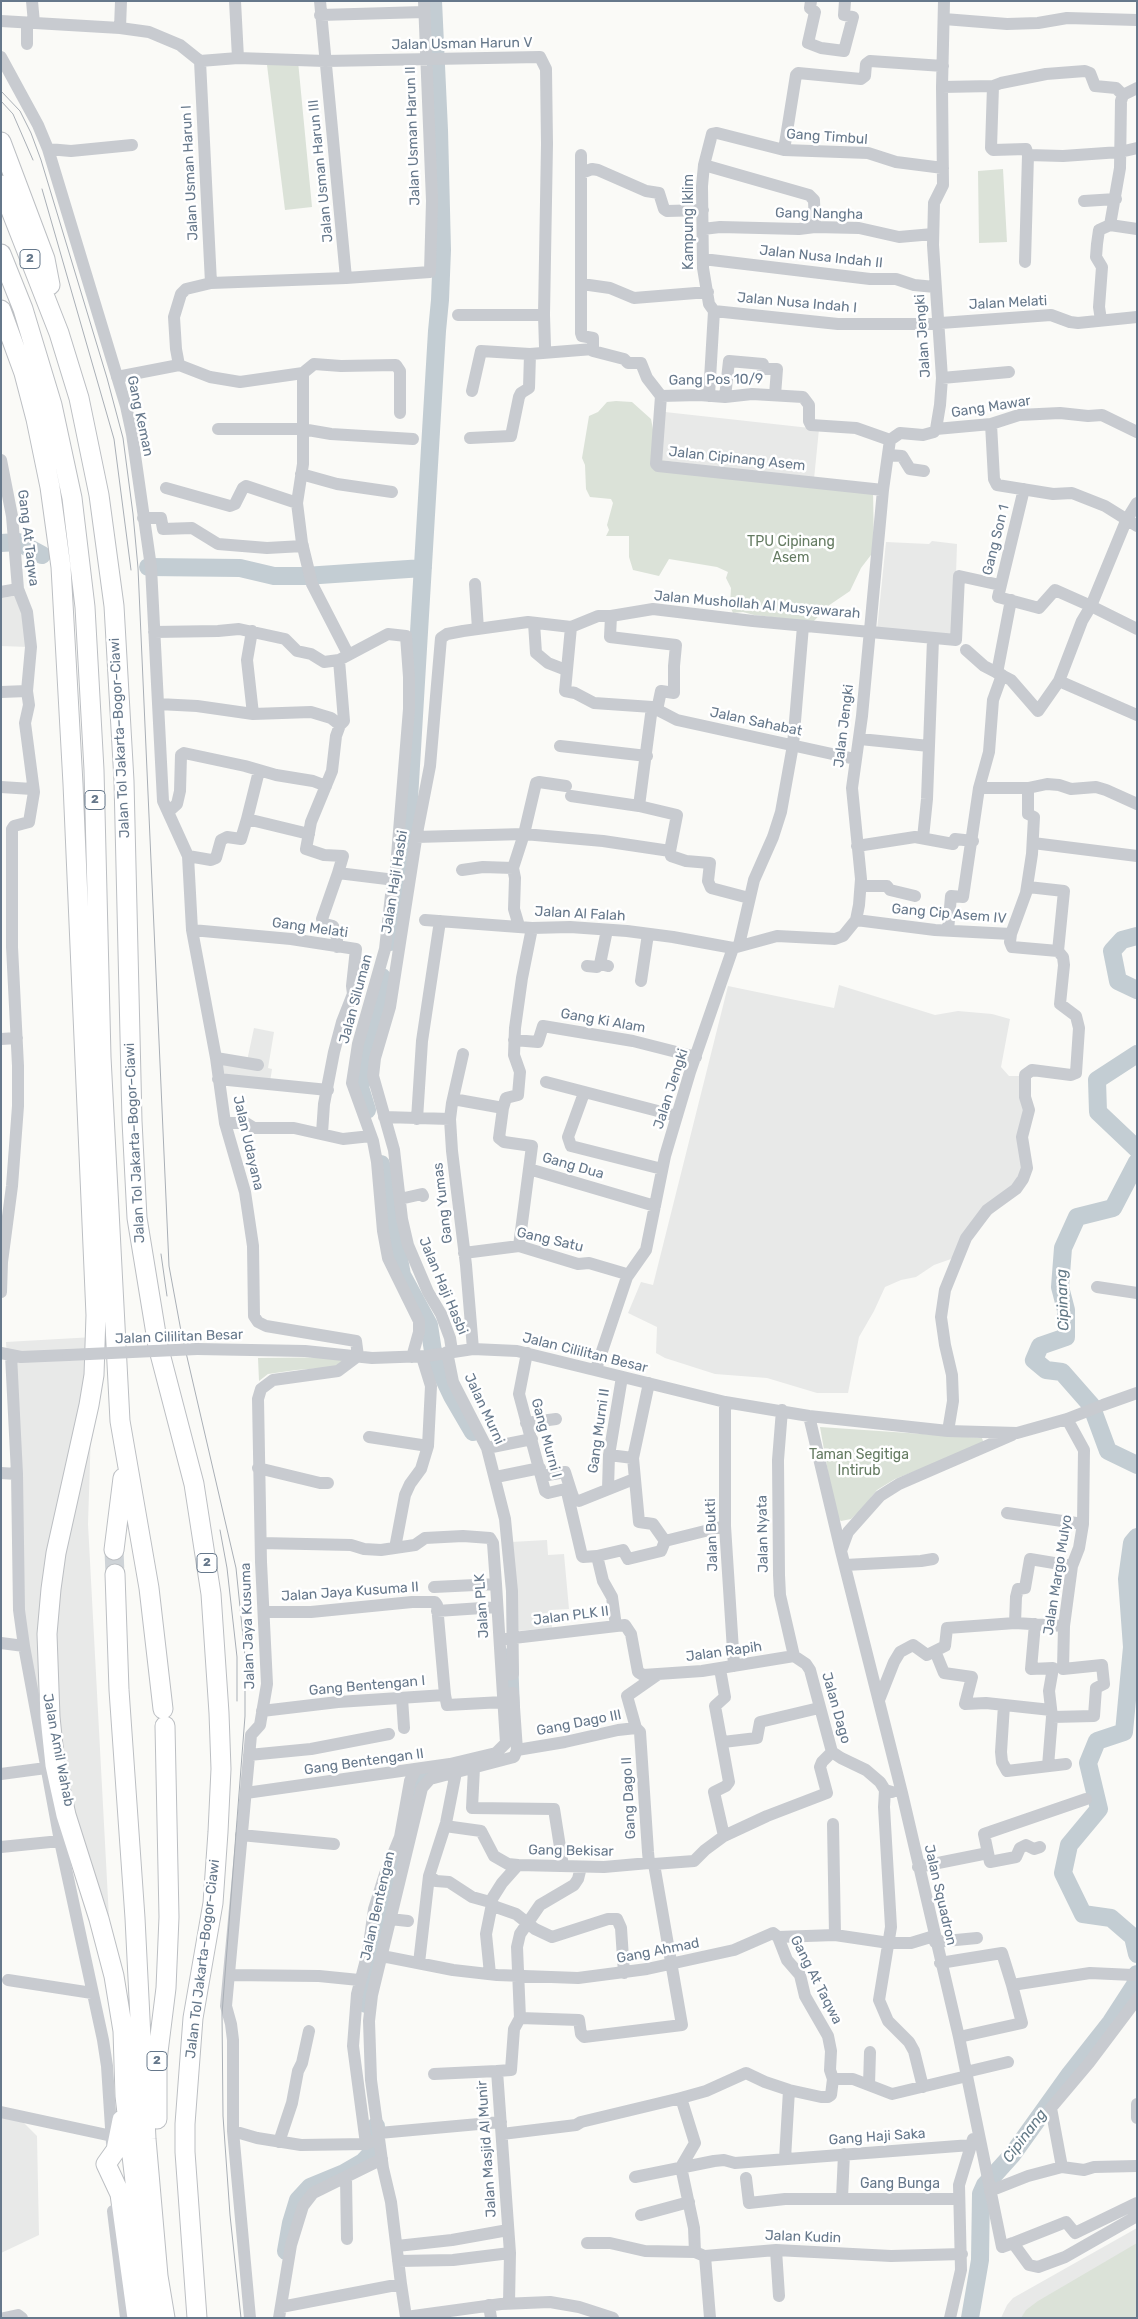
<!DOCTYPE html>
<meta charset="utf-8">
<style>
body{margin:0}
#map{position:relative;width:1138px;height:2319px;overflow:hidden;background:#fafaf7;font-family:Rubik,sans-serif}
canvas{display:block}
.frame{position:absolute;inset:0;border:2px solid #66788b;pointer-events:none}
</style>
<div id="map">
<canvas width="1138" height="2319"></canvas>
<div class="frame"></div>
</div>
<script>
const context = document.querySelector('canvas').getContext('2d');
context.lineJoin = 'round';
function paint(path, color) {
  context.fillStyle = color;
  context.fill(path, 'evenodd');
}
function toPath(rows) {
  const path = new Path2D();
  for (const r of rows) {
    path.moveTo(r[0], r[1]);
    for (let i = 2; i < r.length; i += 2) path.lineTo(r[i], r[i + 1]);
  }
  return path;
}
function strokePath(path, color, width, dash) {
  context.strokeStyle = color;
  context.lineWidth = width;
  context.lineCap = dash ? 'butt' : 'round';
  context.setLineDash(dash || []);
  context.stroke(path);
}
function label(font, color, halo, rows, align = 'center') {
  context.font = font + ' Rubik,sans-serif';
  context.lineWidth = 5;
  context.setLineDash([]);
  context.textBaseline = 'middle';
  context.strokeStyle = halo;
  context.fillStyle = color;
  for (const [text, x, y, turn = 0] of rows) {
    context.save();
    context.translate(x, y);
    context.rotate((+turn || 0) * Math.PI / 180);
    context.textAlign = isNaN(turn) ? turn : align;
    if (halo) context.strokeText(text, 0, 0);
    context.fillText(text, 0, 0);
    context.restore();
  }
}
const built = toPath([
 [665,412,819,429,814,479,659,460],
 [932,541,957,544,954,637,877,630,886,542,929,544],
 [21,595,29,647,1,646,1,598],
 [839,985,935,1015,958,1011,992,1014,1010,1019,1001,1067,1009,1076,1020,1076,1024,1102,1022,1171,1011,1193,951,1259,934,1265,916,1277,901,1280,885,1287,874,1311,859,1337,848,1393,817,1393,767,1378,715,1374,665,1358,656,1353,657,1327,628,1313,641,1282,653,1285,728,986,834,1008],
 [254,1028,274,1032,268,1068,272,1069,270,1082,223,1077,222,1057,247,1061],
 [94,1337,88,1524,113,1993,65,1830,21,1606,6,1342],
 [547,1540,548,1555,564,1554,569,1609,551,1610,552,1628,517,1631,511,1542],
 [1,2115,20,2119,37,2136,39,2235,1,2253],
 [1137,2228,1137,2318,1001,2318,1007,2305,1013,2298]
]);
const green = toPath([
 [298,61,312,207,285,210,267,65],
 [1003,169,1007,242,979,243,978,171],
 [616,401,632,402,651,419,659,460,873,489,874,551,861,568,850,591,828,606,813,622,754,615,743,612,733,613,730,606,731,588,726,578,728,572,717,567,669,559,659,576,633,570,629,557,629,536,606,536,609,530,607,525,613,503,611,499,590,497,586,489,585,465,582,458,589,416,598,412,607,402],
 [352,1357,337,1367,296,1370,268,1374,259,1381,258,1358],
 [820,1427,982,1438,984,1444,895,1479,877,1490,860,1511,851,1519,841,1521,836,1517],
 [1137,2243,1137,2318,1021,2318,1026,2310,1038,2301]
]);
const river = toPath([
 [1,543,18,542,42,555],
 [148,567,240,568,274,576,305,576,423,568],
 [1137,936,1122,940,1112,951,1118,981,1137,990],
 [390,942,405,866,437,331,440,300,442,250,439,130,433,1],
 [1137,1054,1097,1080,1098,1112,1137,1149],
 [367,1110,360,1087,370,1055,377,1001,382,977],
 [1137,1162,1113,1208,1077,1217,1063,1248,1060,1287,1066,1310,1066,1337,1040,1346,1034,1360,1046,1370,1062,1372,1091,1405,1108,1451,1137,1465],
 [381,1164,402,1275,429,1325,434,1358,452,1396,473,1432],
 [1137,1537,1132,1543,1127,1579,1132,1647,1124,1732,1097,1741,1088,1763,1099,1809,1069,1845,1063,1873,1083,1914,1111,1918,1133,1937,1137,1954],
 [509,1657,511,1711],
 [412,1805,420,1778,447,1770],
 [366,2004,373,1948,396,1856],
 [286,2251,291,2223,298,2200,310,2187,344,2173,363,2162,375,2149,376,2126],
 [970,2318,980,2260,981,2194,985,2185,1012,2155,1070,2074,1111,2022,1135,1985,1137,1974]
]);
const highwayTunnel = toPath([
 [114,1550,115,1574]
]);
const minor = toPath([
 [32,1,34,23],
 [235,1,238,58],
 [320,1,346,278],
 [811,1,810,8,815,12,808,43,821,48,844,51,853,17,844,15,845,1],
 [320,15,424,12],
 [944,19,1007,24,1038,23,1067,18,1137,20],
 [1,21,120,28,149,32,180,45,200,61,238,58,325,61,540,57,546,69,547,144,544,315],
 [120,28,121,1],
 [27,44,27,23],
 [1,57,38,125,48,149,126,406,132,434,151,567,163,801,188,856,192,930,216,1058,225,1123,245,1192,253,1246,254,1316,258,1322,266,1326,356,1341,358,1356,338,1371,273,1380,261,1389,258,1399,261,1562,267,1684,260,1725,251,1735,226,2006,231,2024,233,2040,233,2131,250,2318],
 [200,61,211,283],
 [993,86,1001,83,1046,74,1085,71,1090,73,1095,86,1116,88,1123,95],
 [942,87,993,86,991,148,993,150,1026,149,1028,155,1063,156,1120,152,1137,148],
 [1137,88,1123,95,1121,101,1120,168,1110,225,1137,229],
 [48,149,71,151,132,145],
 [784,150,796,75,798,73,861,79,865,76,866,64,870,61,943,66],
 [581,155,581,333,582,336,593,338,593,351,624,359,628,363,641,363,647,378,661,396,699,395,725,397,752,394,803,397,809,405,809,421,811,425,856,428,890,440],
 [704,165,809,195,814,200,815,227],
 [581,173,592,169,598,170,646,191,659,193,664,209,667,211,703,210],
 [1084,201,1116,199],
 [703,229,720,227,799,229,815,227,859,228,899,237,933,234],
 [703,259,870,279,896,279,914,285,935,287],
 [1025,262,1028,155],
 [582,284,610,288,634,298,708,292],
 [714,311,838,324,927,324,1051,315,1070,322,1078,323,1137,317],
 [458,315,544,315,545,347],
 [1101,320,1099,307,1102,267,1096,257,1097,244,1099,230,1110,225],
 [303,373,303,464,297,503,302,543,312,584,348,654],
 [117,377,179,365],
 [942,378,1009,372],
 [472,391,481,351,530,354],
 [661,396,656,464,658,466,883,490],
 [709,396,714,311,709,304,703,268,702,186,704,165,712,134,717,133,784,150,868,153,896,162,943,168],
 [725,397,729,361,763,364,763,369,777,369,775,395],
 [400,413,400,371,396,365,341,366,314,364,303,373,240,382,210,377,179,365,176,349,174,317,181,294,186,289,211,283,346,278,430,272,432,201,424,1],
 [991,424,994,479,997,485,1053,494,1072,493,1105,506,1137,526],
 [218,429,302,429,331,434,413,439],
 [936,429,991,424,1019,415,1060,413,1088,416,1102,415,1137,432],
 [470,438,511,436,519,397,521,393,529,388,530,354,593,349],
 [888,455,902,456,910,469,924,471],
 [1,460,12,516,18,589,27,612,31,647,27,691,29,705,25,723,34,792,29,822,14,826,12,829,12,947,18,1066,18,1106,12,1186,2,1262,1,1292],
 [301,474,337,484,392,492],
 [166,488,230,506,235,504,243,488,246,486,297,503],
 [1024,489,998,597,1039,608,1055,590,1091,606,1126,521,1137,503],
 [143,518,161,518,163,529,192,528,218,544,267,548,303,546],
 [475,584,478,629],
 [1,592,18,589],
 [611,616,610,637,676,645,674,666,674,693,661,691,657,710],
 [534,623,536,653,548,663,566,670],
 [571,627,565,691,575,693,594,703,652,707,677,720,855,759],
 [252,631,247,660,253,714],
 [154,632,218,631,239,629,285,639,297,651,311,654,324,662,339,660,388,634,406,636,409,677,409,709,395,880,391,895,385,949,358,1044,352,1083,373,1141,377,1162,383,1231,388,1258,419,1321,419,1332,412,1357],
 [966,650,984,666,1011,680,1038,711,1059,681,1082,621,1091,606,1137,629],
 [339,660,344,721,340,725],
 [997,673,1011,600],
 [1059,681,1137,715],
 [1,692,27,691],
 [158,704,197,706,253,714,311,712,331,718,340,725,336,736,332,771,311,822,306,849,324,855,343,856,338,873,395,880],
 [860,739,929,746],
 [560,746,647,756],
 [1,787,32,789],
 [979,788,1028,788,1028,814,1034,817,1032,854,1026,893,1011,934],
 [1028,788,1047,784,1059,785,1071,789,1096,787,1106,790,1137,804],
 [639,806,652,707],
 [168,812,177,804,180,791,181,755,184,753,245,766,276,775,313,781,326,786],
 [247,819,259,771],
 [416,837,524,834,536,783,539,782,566,786],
 [923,838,927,799,933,639],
 [1033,843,1137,856],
 [857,846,915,837,953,844,955,839,973,841],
 [670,852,671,856,686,861,710,863,708,881,711,888,749,898],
 [188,856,211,860,216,858,221,840,227,837,241,839,247,819,309,834],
 [462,870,483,867,513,868],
 [861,886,887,886,890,890,915,896],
 [425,920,532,928,570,927,627,931,673,937,733,948],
 [856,920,935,930,1011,934,1010,942,1012,947,1058,951],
 [519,926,514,909,515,878,513,868,524,834,603,841,670,851,677,815,639,806,571,796],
 [192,930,291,939,356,949,352,986,353,994,342,1022,334,1052,324,1104,322,1133],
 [607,930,600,964,608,966],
 [948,931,951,896,963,897,979,788,989,752,993,700,1002,675],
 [739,945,754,880,773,837,781,812,793,745,803,626],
 [337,947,337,938,333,926,325,924,322,919,338,873],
 [587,966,597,967,600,964],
 [641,981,648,934],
 [1,1039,17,1038],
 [514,1040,538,1042,543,1026,633,1041,696,1057],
 [463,1054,452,1103,450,1119,452,1151,466,1265,473,1349],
 [216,1058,258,1065],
 [218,1079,328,1090],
 [546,1082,677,1116],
 [584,1093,568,1137,571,1146,662,1169],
 [453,1099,503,1108,499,1138,504,1142,532,1146,529,1169,655,1206],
 [503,1108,506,1098,518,1095,520,1072,514,1055,515,1028,522,978,532,928],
 [384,1117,450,1119],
 [417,1119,422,1041,440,921],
 [225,1123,246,1123,254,1128,294,1128,343,1139,371,1136],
 [400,1199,422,1194,423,1196],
 [519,1246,529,1169],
 [464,1253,519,1246,578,1264,589,1263,623,1273,627,1277],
 [1097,1287,1137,1293],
 [197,1349,305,1351,372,1358,427,1356,473,1349,517,1351,725,1402,809,1416,948,1431,1017,1433,1067,1419,1103,1405,1137,1393],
 [452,1351,450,1338,441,1314,428,1292,408,1245,402,1219,394,1150,373,1076,375,1058,390,1007,417,833,430,766,441,638,447,634,463,631,528,622,571,627,598,616,611,616,653,609,753,621,956,640,959,576,1000,585],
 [447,1352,453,1382,487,1448,505,1519,512,1591,513,1674,502,1675],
 [1,1353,21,1357,68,1355],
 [527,1353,519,1394,545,1491,548,1493,565,1489,567,1492,582,1556,583,1557,597,1556,603,1581,612,1597,616,1626],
 [11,1355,17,1474,19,1610,24,1646,60,1841,103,2040,107,2066,112,2143],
 [596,1369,627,1277,646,1250,665,1156,690,1072,733,948,777,936,835,939,843,936,856,920,859,905,861,879,852,788,862,716,883,490,890,440,900,433,923,435,934,432,936,429,940,405,942,378,933,245,934,203,943,185,942,87,944,1],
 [725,1402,725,1526,734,1666],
 [782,1410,778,1460,779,1575,780,1595,794,1656],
 [809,1416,841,1551,902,1793,959,2037,1002,2247,1013,2243,1029,2265,1038,2267,1065,2257,1137,2216],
 [526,1423,556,1419],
 [948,1431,953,1401,952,1375,945,1345,941,1317,945,1290,966,1238,987,1210,1016,1189,1023,1179,1027,1168,1022,1137,1029,1110,1025,1097,1025,1075,1032,1070,1071,1075,1076,1073,1079,1028,1076,1016,1060,1004,1064,965,1063,957,1058,951,1064,891,1028,887],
 [369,1437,428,1446],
 [487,1448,532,1439],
 [609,1455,633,1458,639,1522,653,1524,665,1541],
 [633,1458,649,1383],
 [258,1468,320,1483,328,1483],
 [1,1473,17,1474],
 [542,1476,565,1472,572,1494,574,1499,579,1501,634,1479],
 [496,1477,540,1468],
 [608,1489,609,1455,622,1377],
 [1007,1513,1083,1524],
 [395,1548,405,1495,410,1484,421,1469,428,1446,431,1386,422,1357],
 [841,1551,848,1532,880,1496,899,1484,1012,1435],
 [597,1556,623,1550,628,1559,661,1551,665,1541,725,1526],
 [845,1565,921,1561,933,1559],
 [434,1587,496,1584],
 [437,1611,497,1607],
 [1015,1623,1016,1597,1018,1589,1025,1588,1030,1559,1072,1566],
 [1035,1624,1031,1669,1053,1668,1049,1691,1052,1717,1048,1766],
 [505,1639,625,1625,631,1634,638,1672,643,1675,702,1671,794,1656],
 [1,1643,24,1646],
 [935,1651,944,1673,972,1677,965,1704,986,1703,1051,1710],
 [794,1656,806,1664,810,1670,832,1752,841,1758,866,1770,880,1782,885,1790,892,1792],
 [720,1669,725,1697,715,1706,729,1782,726,1786,714,1792,724,1836],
 [445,1695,447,1705,503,1702],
 [402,1698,404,1728],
 [879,1700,894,1662,900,1652,913,1645,927,1655,945,1646,947,1628,1015,1623,1064,1626],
 [1004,1705,1001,1752,1002,1762,1007,1771,1066,1764],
 [262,1711,338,1702,445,1695,437,1605,435,1602,412,1602,311,1612,264,1612],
 [1052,1717,1094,1716,1096,1688,1104,1684,1102,1665,1063,1669,1064,1626,1072,1566,1079,1548,1083,1524,1084,1450,1067,1419],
 [636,1728,640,1732,648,1852,649,1863,654,1864],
 [723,1742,757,1738,760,1722,819,1708],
 [517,1750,565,1742,618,1730,636,1728,627,1696,657,1675],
 [249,1755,311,1749,389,1734],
 [474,1768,472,1808,554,1809,563,1866],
 [456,1772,446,1823,429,1876,436,1881,449,1882,472,1897,490,1902,502,1883,518,1865,604,1867,649,1863],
 [1,1774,46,1768],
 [885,1790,884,1807,891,1927,879,2000,888,2021,909,2042,914,2051,923,2087],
 [246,1793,450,1764,496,1753,506,1743,496,1584,493,1543,490,1538,463,1536,425,1538,415,1545,381,1550,364,1549,351,1545,261,1543],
 [833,1824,835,1935],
 [445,1826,481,1831,494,1856,508,1864,518,1865],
 [241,1835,334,1844],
 [1,1847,60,1841],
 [988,1853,990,1862,1016,1857,1020,1848,1026,1845,1034,1849,1040,1847],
 [918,1867,988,1853,984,1834,1086,1799],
 [490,1902,496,1907,516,1914,535,1929,552,1937,608,1919,617,1919,621,1928,624,1973],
 [390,1919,408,1921],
 [935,1942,977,1938],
 [382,1956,453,1970,497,1975,578,1978,647,1969,734,1950,773,1933,778,1937,835,1935,889,1943,911,1943,934,1936],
 [419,1963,429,1876],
 [940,1963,1002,1953,1012,1985],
 [490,1974,486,1934,492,1904],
 [229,1975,319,1976,359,1980],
 [8,1980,92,1993],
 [520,2018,579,2020,581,2034,584,2037,682,2025,654,1864,694,1861,705,1850,724,1836,767,1816,827,1793,820,1767,822,1762,832,1752],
 [520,2018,517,1947,520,1934,540,1905,574,1885,578,1879,581,1867],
 [959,2037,1022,2023,1012,1985,1090,1973,1133,1975],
 [966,2072,1008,2062],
 [434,2074,497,2071],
 [833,2079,853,2079,892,2094,967,2076],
 [869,2085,870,2052],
 [1137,2104,1137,2118],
 [1,2112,112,2136],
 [233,2131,257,2138,301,2145,366,2144,374,2141],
 [379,2133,501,2122],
 [502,2134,576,2125,581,2122,681,2098],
 [279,2142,292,2103,298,2071,302,2063,309,2031],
 [366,2144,353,2046,357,1994,368,1952,374,1909,385,1874,400,1837,410,1781,415,1771],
 [785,2159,789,2090],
 [1062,2167,1051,2108,1089,2063,1137,1999],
 [1062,2167,1084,2170,1094,2167,1137,2166],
 [346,2177,347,2239],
 [635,2177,714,2161,724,2160,735,2163,971,2145],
 [746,2178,749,2203,785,2199,959,2199],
 [990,2191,1028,2176,1062,2167],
 [842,2198,844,2154],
 [113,2211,126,2318],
 [641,2215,689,2202],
 [587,2243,610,2243,645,2251,695,2252,702,2255],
 [1013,2243,1066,2222,1075,2233,1137,2203],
 [397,2246,452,2240,508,2230],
 [776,2250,779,2296],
 [695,2252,694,2228,681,2167,695,2143,681,2098,706,2091,746,2073,765,2082,789,2090,821,2097,828,2097,831,2095,833,2079,830,2070,831,2051,828,2036,805,1996,800,1975,787,1960,778,1937],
 [705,2256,776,2250,891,2256,962,2254],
 [705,2256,710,2318],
 [398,2261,453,2260,510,2253],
 [401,2284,391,2202,383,2168,371,2080,369,2021,372,1995,422,1788,430,1779,514,1757,517,1750,513,1693,503,1694],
 [509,2303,510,2253,497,2071,511,2070,514,2029,520,2018],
 [489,2305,491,2318],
 [281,2307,401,2284,406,2317,501,2304,550,2302,579,2307,613,2318],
 [4,2318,18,2315,22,2318],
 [279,2318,291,2245,303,2206,313,2193,382,2159],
 [950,2318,961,2270,959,2185,973,2139]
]);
const highway = toPath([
 [1,142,45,259,50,285],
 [1,185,59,333,79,398,99,495,114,606,124,781,132,1121,137,1218,158,1346,194,1484,211,1594,219,1713,221,1769,218,1832,213,1903,193,2018,185,2124,185,2152,197,2318],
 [1,254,23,309,52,405,72,498,85,607,94,770,101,1057,120,1421,149,1588,163,1709],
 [1,310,24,373,36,419,50,487,61,567,73,784,96,1315,94,1375,89,1405,56,1553,51,1589,47,1634,50,1717,55,1765,66,1815,99,1919,114,1976,123,2031,125,2096,151,2318],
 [114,1550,123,1478],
 [115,1574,119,1690,135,1918,146,2139,158,2276,165,2318],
 [157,2119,157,2060,166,1988,169,1917,165,1726],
 [122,2120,116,2150,106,2164,120,2194,137,2318]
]);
const tram = toPath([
 [1,91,20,111,31,133,41,160,107,378,123,438,133,514,138,568,169,1266,181,1331,236,1568,245,1656,245,1716,222,2014,223,2116,230,2215,241,2318],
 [1,101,13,114,33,160],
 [42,189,114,439,131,570],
 [161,1254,167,1296],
 [220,1530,227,1568,237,1657,237,1701]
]);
const minorBridge = toPath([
 [68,1355,197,1349]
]);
const shields = [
 [30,259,20],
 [95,800,20],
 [207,1563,20],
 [157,2061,20]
];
const shieldNames = [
 ["2",30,259],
 ["2",95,800],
 ["2",207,1563],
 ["2",157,2061]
];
const streetNames = [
 ["Jalan Usman Harun V",462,44,-1],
 ["Jalan Usman Harun II",413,136,-92],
 ["Gang Timbul",827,137,4],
 ["Jalan Usman Harun III",321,171,-96],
 ["Jalan Usman Harun I",190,173,-93],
 ["Gang Nangha",819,214,1],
 ["Kampung Iklim",689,222,-90],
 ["Jalan Nusa Indah II",821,257,6],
 ["Jalan Nusa Indah I",797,303,5],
 ["Jalan Melati",1008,303,-3],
 ["Jalan Jengki",923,336,-94],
 ["Gang Pos 10/9",716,380,-1],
 ["Gang Mawar",991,407,-9],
 ["Gang Keman",140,416,78],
 ["Jalan Cipinang Asem",737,459,6],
 ["Gang At Taqwa",28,538,83],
 ["Gang Son 1",996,540,-76],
 ["Jalan Mushollah Al Musyawarah",757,605,5],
 ["Jalan Sahabat",756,722,12],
 ["Jalan Jengki",844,726,-83],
 ["Jalan Tol Jakarta–Bogor–Ciawi",120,738,-93],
 ["Jalan Haji Hasbi",395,882,-81],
 ["Jalan Al Falah",580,914,3],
 ["Gang Cip Asem IV",949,914,5],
 ["Gang Melati",310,928,8],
 ["Jalan Siluman",356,999,-75],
 ["Gang Ki Alam",603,1021,10],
 ["Jalan Jengki",671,1089,-72],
 ["Jalan Tol Jakarta–Bogor–Ciawi",135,1143,-93],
 ["Jalan Udayana",248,1143,77],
 ["Gang Dua",573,1166,16],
 ["Gang Yumas",443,1203,-97],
 ["Gang Satu",550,1240,13],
 ["Jalan Haji Hasbi",443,1286,67],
 ["Jalan Cililitan Besar",179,1337,-2],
 ["Jalan Cililitan Besar",585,1353,14],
 ["Jalan Murni",484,1409,65],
 ["Gang Murni II",599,1431,-82],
 ["Gang Murni I",546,1438,75],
 ["Jalan Nyata",763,1534,-91],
 ["Jalan Bukti",712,1535,-92],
 ["Jalan Margo Mulyo",1058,1575,-81],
 ["Jalan Jaya Kusuma II",350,1592,-4],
 ["Jalan PLK",482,1606,-94],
 ["Jalan PLK II",571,1616,-7],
 ["Jalan Jaya Kusuma",248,1626,-92],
 ["Jalan Rapih",724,1652,-8],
 ["Gang Bentengan I",367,1686,-5],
 ["Jalan Dago",836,1708,74],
 ["Gang Dago III",579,1723,-11],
 ["Jalan Amil Wahab",58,1750,79],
 ["Gang Bentengan II",364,1762,-8],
 ["Gang Dago II",629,1798,-93],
 ["Gang Bekisar",571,1851,1],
 ["Jalan Squadron",940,1895,77],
 ["Jalan Bentengan",378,1906,-77],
 ["Gang Ahmad",658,1951,-11],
 ["Jalan Tol Jakarta–Bogor–Ciawi",203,1959,-83],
 ["Gang At Taqwa",816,1980,63],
 ["Gang Haji Saka",877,2137,-4],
 ["Jalan Masjid Al Munir",487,2149,-94],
 ["Gang Bunga",900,2184],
 ["Jalan Kudin",803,2237,2]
];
const parkNames = [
 ["TPU Cipinang",791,542],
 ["Asem",791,558],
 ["Taman Segitiga",859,1455],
 ["Intirub",859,1471]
];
const waterNames = [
 ["Cipinang",1063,1300,-92],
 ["Cipinang",1025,2136,-53]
];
paint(built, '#e8e9e8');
paint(green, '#dbe2d8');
strokePath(river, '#c3cdd3', 18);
strokePath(highwayTunnel, '#ced3d7', 19, [19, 9]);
strokePath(highway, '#bcbfc3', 21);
strokePath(minor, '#c8cbd0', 12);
strokePath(highway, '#fff', 19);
strokePath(tram, '#a9afb6', 1);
strokePath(minorBridge, '#c8cbd0', 12);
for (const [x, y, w] of shields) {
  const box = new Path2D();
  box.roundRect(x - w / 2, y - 9.5, w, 19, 4);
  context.fillStyle = '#fff';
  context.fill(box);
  strokePath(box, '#66788b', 1);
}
label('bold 12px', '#66788b', null, shieldNames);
label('14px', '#66788b', '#fff', streetNames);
label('14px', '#657b62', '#fff', parkNames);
label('italic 15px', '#637986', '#fff', waterNames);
</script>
